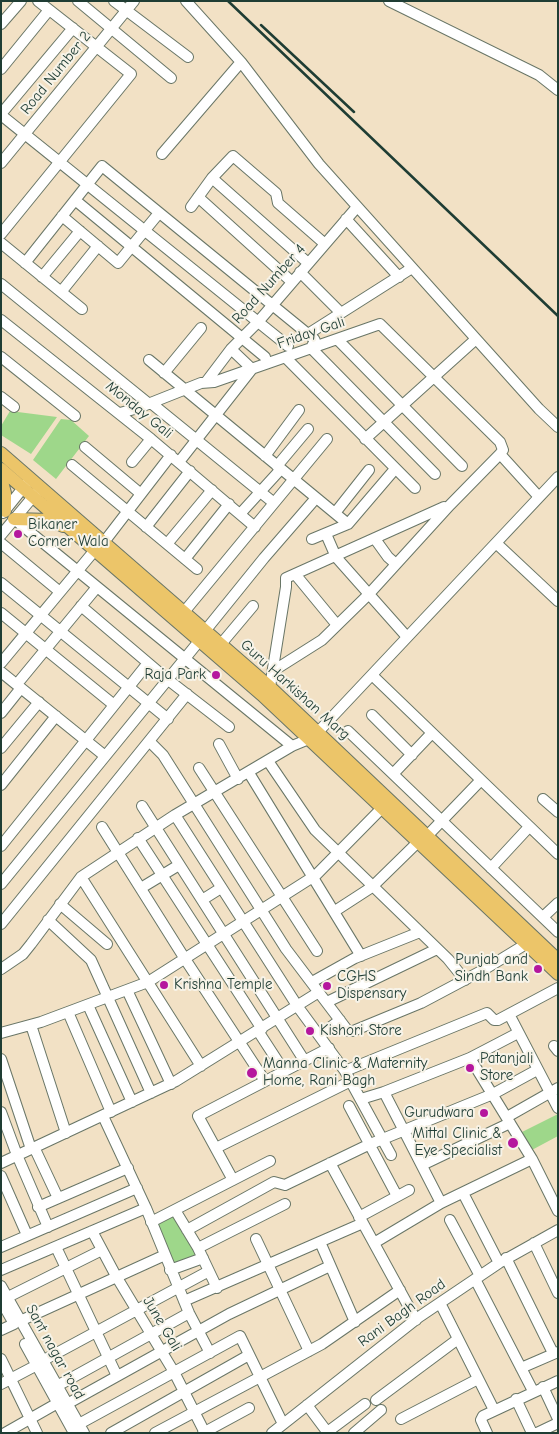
<!DOCTYPE html>
<style>
body{margin:0}
#map{position:relative;width:559px;height:1434px;overflow:hidden;background:#f2e1c5;font-family:"Comic Neue",sans-serif}
canvas{display:block}
.frame{position:absolute;inset:0;border:2px solid #1f3d34;pointer-events:none}
</style>
<div id="map">
<canvas width="559" height="1434"></canvas>
<div class="frame"></div>
</div>
<script>
const context = document.querySelector('canvas').getContext('2d');
context.lineJoin = 'round';
function paint(path, color) {
  context.fillStyle = color;
  context.fill(path, 'evenodd');
}
function toPath(rows) {
  const path = new Path2D();
  for (const r of rows) {
    path.moveTo(r[0], r[1]);
    for (let i = 2; i < r.length; i += 2) path.lineTo(r[i], r[i + 1]);
  }
  return path;
}
function strokePath(path, color, width, dash) {
  context.strokeStyle = color;
  context.lineWidth = width;
  context.lineCap = dash ? 'butt' : 'round';
  context.setLineDash(dash || []);
  context.stroke(path);
}
function label(font, color, halo, rows, align = 'center') {
  context.font = font + ' "Comic Neue",sans-serif';
  context.lineWidth = 4;
  context.setLineDash([]);
  context.textBaseline = 'middle';
  context.strokeStyle = halo;
  context.fillStyle = color;
  for (const [text, x, y, turn = 0] of rows) {
    context.save();
    context.translate(x, y);
    context.rotate((+turn || 0) * Math.PI / 180);
    context.textAlign = isNaN(turn) ? turn : align;
    if (halo) context.strokeText(text, 0, 0);
    context.fillText(text, 0, 0);
    context.restore();
  }
}
const green = toPath([
 [10,411,57,417,31,454,1,435,1,426],
 [61,419,71,420,89,436,56,479,33,460],
 [558,1114,558,1136,530,1151,520,1133],
 [175,1213,200,1257,171,1268,153,1223]
]);
const minor = toPath([
 [78,1,171,78],
 [114,1,188,57],
 [186,1,241,62,319,164,539,409,558,427],
 [389,1,539,75,558,90],
 [1,24,21,1],
 [1,69,49,10],
 [1,114,73,28],
 [1,115,288,346],
 [162,154,241,62],
 [1,163,134,1],
 [212,178,308,263],
 [198,197,292,282],
 [75,200,265,357],
 [191,207,212,178,233,156,276,193,278,203,325,244],
 [62,216,118,263,159,213],
 [346,219,399,277],
 [1,234,131,74,38,1],
 [1,243,82,309],
 [25,263,102,166,314,339,315,341,312,346,314,351,435,474],
 [300,272,341,313],
 [42,277,80,231],
 [1,284,149,404],
 [61,292,98,246],
 [1,320,151,439,255,527],
 [308,334,412,268],
 [338,340,462,466],
 [231,349,252,369],
 [1,357,75,416],
 [286,358,415,488],
 [149,360,348,524],
 [164,373,201,328],
 [206,382,231,349,258,322,357,207],
 [1,397,14,407],
 [151,403,274,503],
 [120,413,138,408,201,383,214,382,380,324,500,442,503,450,500,454,450,505,369,594,322,640,273,671],
 [365,439,476,339],
 [85,447,141,494],
 [500,454,539,497],
 [265,456,299,410],
 [132,462,151,439],
 [179,462,252,369],
 [72,465,197,569],
 [277,466,308,429],
 [3,513,27,483],
 [335,513,369,470],
 [240,514,281,469],
 [14,519,292,746],
 [146,527,190,471],
 [326,534,336,557,407,637],
 [1,535,37,492],
 [312,539,348,524,395,469],
 [375,539,388,557,396,564],
 [104,542,171,455],
 [1,543,60,592],
 [496,543,558,601],
 [167,544,212,490],
 [185,559,229,504],
 [295,574,337,625],
 [1,583,168,719],
 [81,606,167,679,229,727],
 [184,612,327,439],
 [1,613,114,705],
 [205,631,264,558,316,498],
 [221,644,253,606],
 [1,663,95,550],
 [1,672,105,756],
 [372,675,558,854],
 [17,684,97,587],
 [270,687,286,587,286,578,444,507],
 [1,713,21,688],
 [372,715,412,755],
 [348,731,558,932],
 [318,732,558,477],
 [150,742,163,755,286,949,348,1031,353,1031,421,1003,485,969,526,944],
 [219,744,238,779],
 [1,748,39,702],
 [268,761,315,830,448,959,465,980],
 [199,768,317,951],
 [249,773,361,956],
 [393,774,432,733],
 [1,785,56,716],
 [543,799,558,812],
 [142,806,304,1060],
 [175,815,298,1007,345,1071,391,1155],
 [102,827,185,959,265,1081],
 [428,835,481,780],
 [138,838,262,1029],
 [1,846,148,663],
 [491,868,529,827],
 [81,877,201,1066],
 [1,884,200,640],
 [141,888,179,865],
 [202,900,221,888],
 [60,904,107,944],
 [335,911,372,887,418,842],
 [543,917,558,903],
 [48,920,91,960,151,1093],
 [1,924,187,694],
 [1,969,23,954,31,944,81,877,175,815,292,746,309,739],
 [312,982,355,958,420,932],
 [127,990,171,1084],
 [327,1002,437,949],
 [88,1005,132,1102],
 [68,1012,111,1112],
 [509,1014,558,1108],
 [31,1025,66,1133],
 [258,1031,284,1071],
 [1,1033,41,1022,148,982,316,875,382,808],
 [320,1035,340,1020],
 [554,1046,558,1051],
 [470,1058,532,1159,558,1211],
 [1,1059,31,1149],
 [345,1071,487,1013,494,1020,498,1020,558,988],
 [384,1092,470,1058,518,1033],
 [361,1099,384,1092,441,1203],
 [349,1106,397,1196],
 [1,1112,17,1155,48,1227],
 [103,1116,146,1208,189,1313,210,1353],
 [507,1117,558,1088],
 [34,1147,58,1198],
 [216,1148,351,1081],
 [1,1163,176,1081,319,992],
 [330,1163,416,1320],
 [422,1165,510,1123],
 [1,1176,27,1235],
 [233,1180,198,1116,329,1048],
 [463,1193,499,1263],
 [38,1207,128,1168],
 [175,1210,198,1248,217,1288],
 [359,1217,409,1190],
 [450,1220,480,1276],
 [151,1222,270,1161],
 [187,1230,274,1182,285,1185,368,1145,493,1094,537,1070],
 [92,1231,116,1276,174,1372,205,1433],
 [256,1239,309,1351],
 [320,1242,355,1322],
 [374,1243,441,1203,532,1159],
 [534,1243,558,1293],
 [1,1247,137,1188],
 [56,1247,117,1376],
 [198,1248,285,1204],
 [506,1258,553,1353],
 [1,1270,146,1208],
 [170,1270,203,1258],
 [475,1279,533,1391],
 [1,1286,84,1433],
 [8,1297,102,1250],
 [1,1301,13,1322],
 [184,1301,363,1223],
 [440,1303,494,1410],
 [20,1321,165,1255],
 [1,1330,14,1324],
 [25,1344,74,1433],
 [1,1359,37,1433],
 [42,1361,209,1271],
 [521,1368,558,1352],
 [1,1384,37,1365],
 [57,1386,189,1313],
 [543,1387,558,1419],
 [516,1399,532,1433],
 [376,1400,458,1339],
 [67,1404,229,1314,330,1266],
 [307,1405,328,1433],
 [401,1419,478,1379],
 [79,1424,240,1336,283,1424],
 [5,1433,63,1400],
 [111,1433,249,1355],
 [155,1433,322,1344,400,1290],
 [203,1433,249,1408],
 [272,1433,419,1317,499,1263,558,1230],
 [326,1433,365,1404],
 [354,1433,381,1410],
 [487,1433,481,1420,483,1416,558,1381],
 [537,1433,558,1423]
]);
const major = toPath([
 [1,453,270,687,558,960],
 [1,469,262,695,558,974],
 [1,478,5,493,5,511],
 [14,519,50,520,63,526]
]);
const rail = toPath([
 [228,1,558,316],
 [261,25,354,112]
]);
const markers = [
 [18,534,5,"#b5179e"],
 [216,675,5,"#b5179e"],
 [538,969,5,"#b5179e"],
 [164,985,5,"#b5179e"],
 [327,986,5,"#b5179e"],
 [310,1031,5,"#b5179e"],
 [470,1068,5,"#b5179e"],
 [252,1073,6,"#b5179e"],
 [484,1113,5,"#b5179e"],
 [513,1143,6,"#b5179e"]
];
const streetNames = [
 ["Road Number 2",56,73,-51],
 ["Road Number 4",269,284,-48],
 ["Friday Gali",311,333,-19],
 ["Monday Gali",139,410,39],
 ["Guru Harkishan Marg",295,690,42],
 ["Rani Bagh Road",402,1313,-36],
 ["June Gali",162,1324,59],
 ["Sant nagar road",55,1352,61]
];
const poiNames = [
 ["Bikaner",28,525],
 ["Corner Wala",28,542],
 ["Raja Park",206,675,"right"],
 ["Punjab and",528,960,"right"],
 ["Sindh Bank",528,977,"right"],
 ["CGHS",337,977],
 ["Dispensary",337,994],
 ["Krishna Temple",174,985],
 ["Kishori Store",320,1031],
 ["Patanjali",480,1059],
 ["Store",480,1076],
 ["Manna Clinic & Maternity",263,1064],
 ["Home, Rani Bagh",263,1081],
 ["Gurudwara",474,1113,"right"],
 ["Mittal Clinic &",502,1134,"right"],
 ["Eye Specialist",502,1151,"right"]
];
paint(green, '#9ed78a');
strokePath(minor, '#697667', 12);
strokePath(major, '#697667', 14);
strokePath(minor, '#fff', 10);
strokePath(major, '#ecc569', 12);
strokePath(rail, '#1f3d34', 2.5);
for (const [x, y, r, color] of markers) {
  const dot = new Path2D();
  dot.arc(x, y, r, 0, 2 * Math.PI);
  context.fillStyle = color;
  context.fill(dot);
  strokePath(dot, '#f7f3e8', 2);
}
label('15px', '#1f3d34', '#f7f3e8', streetNames);
label('15px', '#1f3d34', '#f7f3e8', poiNames, 'left');
</script>
